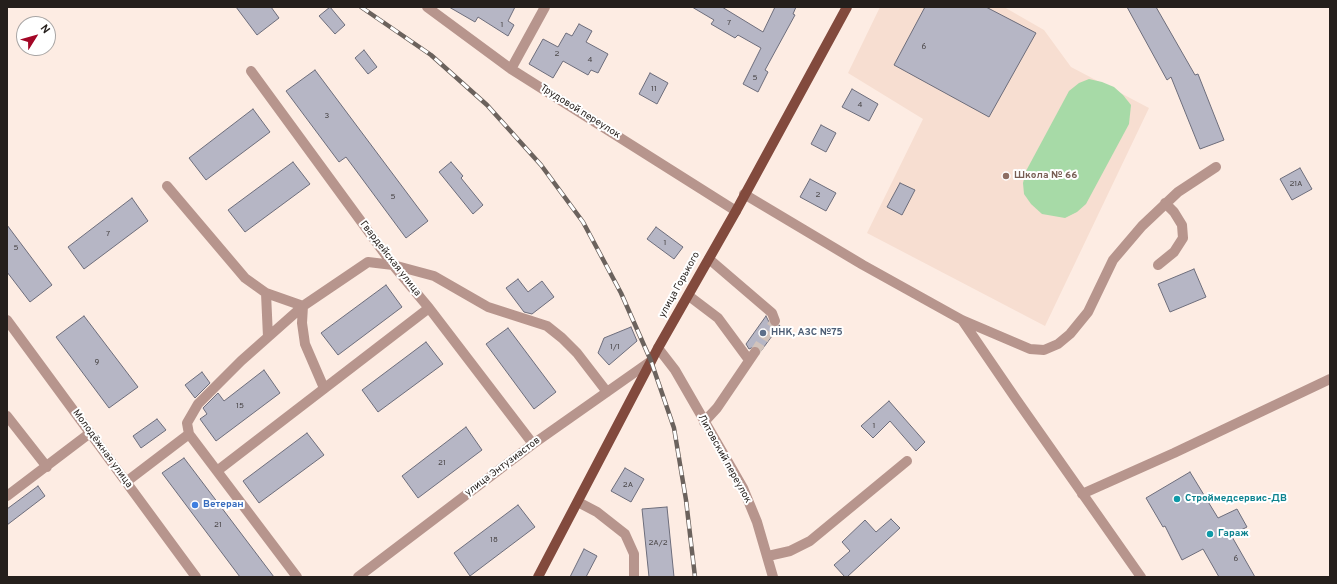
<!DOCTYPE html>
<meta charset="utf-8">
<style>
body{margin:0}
#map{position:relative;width:1337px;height:584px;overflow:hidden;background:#fdece3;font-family:Overpass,sans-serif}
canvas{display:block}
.frame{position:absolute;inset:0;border:8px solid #251f1c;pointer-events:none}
.north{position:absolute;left:16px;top:16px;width:40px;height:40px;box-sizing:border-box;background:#fff;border:1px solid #a8a5a4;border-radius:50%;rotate:53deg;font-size:11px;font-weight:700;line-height:16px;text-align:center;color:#251f1c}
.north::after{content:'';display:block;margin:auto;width:14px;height:18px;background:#a30626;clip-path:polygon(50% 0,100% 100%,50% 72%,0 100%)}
</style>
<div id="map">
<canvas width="1337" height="584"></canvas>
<div class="frame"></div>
<div class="north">N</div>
</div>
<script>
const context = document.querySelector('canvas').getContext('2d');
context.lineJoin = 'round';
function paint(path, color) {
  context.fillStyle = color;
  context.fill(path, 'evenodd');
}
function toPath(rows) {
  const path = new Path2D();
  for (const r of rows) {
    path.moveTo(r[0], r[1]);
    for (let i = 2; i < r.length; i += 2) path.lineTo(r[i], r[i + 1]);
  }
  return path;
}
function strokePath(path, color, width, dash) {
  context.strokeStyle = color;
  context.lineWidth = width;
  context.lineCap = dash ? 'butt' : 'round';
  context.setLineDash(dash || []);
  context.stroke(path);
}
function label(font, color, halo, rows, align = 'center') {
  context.font = font + ' Overpass,sans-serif';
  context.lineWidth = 4;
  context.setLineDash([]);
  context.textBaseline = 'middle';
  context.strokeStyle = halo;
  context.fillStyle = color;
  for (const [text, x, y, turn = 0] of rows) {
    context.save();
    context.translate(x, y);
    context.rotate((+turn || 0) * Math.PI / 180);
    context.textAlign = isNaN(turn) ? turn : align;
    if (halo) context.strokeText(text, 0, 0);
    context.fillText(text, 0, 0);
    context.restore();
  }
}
const built = toPath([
 [880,7,1004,7,1044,30,1071,67,1149,108,1045,326,867,233,923,119,848,73]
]);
const green = toPath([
 [1089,79,1102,82,1114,87,1123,95,1131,105,1129,124,1086,204,1077,212,1065,218,1042,214,1031,204,1024,194,1023,183,1026,171,1069,91,1079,83]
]);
const building = toPath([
 [236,7,271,7,279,18,257,35,236,7],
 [330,7,345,25,335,34,319,16,330,7],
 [449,7,515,7,508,21,514,25,508,36,478,17,475,22,449,7],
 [692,7,722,7,763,32,775,7,796,7,793,14,795,15,765,70,768,72,758,92,743,84,761,48,738,35,735,38,711,24,714,20,692,7],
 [925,7,986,7,1036,33,989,117,894,65,925,7],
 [1127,7,1156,7,1195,75,1198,74,1224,140,1200,149,1171,77,1167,80,1127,7],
 [579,24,592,31,586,42,608,54,598,73,591,70,588,75,563,61,553,78,529,64,543,39,558,47,566,33,572,36,579,24],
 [364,50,377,67,368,74,355,58,364,50],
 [315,70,428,221,406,238,346,157,339,162,286,91,315,70],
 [650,73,668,83,657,104,639,94,650,73],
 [852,89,878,104,869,121,842,107,852,89],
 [253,109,270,132,206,180,189,158,253,109],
 [821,125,836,133,826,152,811,144,821,125],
 [293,162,310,184,245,232,228,210,293,162],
 [451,162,463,176,461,178,483,205,473,214,439,172,451,162],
 [1300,168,1312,189,1292,200,1280,179,1300,168],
 [810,179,836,193,826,211,800,197,810,179],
 [900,183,915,190,902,215,887,207,900,183],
 [132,198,148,221,84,269,68,247,132,198],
 [7,225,52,285,30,302,7,272,7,225],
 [656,227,683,247,674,259,647,239,656,227],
 [1194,269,1206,297,1170,312,1158,284,1194,269],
 [518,279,528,292,542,281,554,297,532,314,524,312,506,288,518,279],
 [386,285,402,307,338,355,321,333,386,285],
 [84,316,138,387,109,408,56,337,84,316],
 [766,316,771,326,777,327,780,325,761,351,756,346,749,349,746,344,766,316],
 [631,327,637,341,609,365,598,353,604,338,631,327],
 [508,328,556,392,534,409,486,344,508,328],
 [426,342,443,364,378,412,362,390,426,342],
 [264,370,280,393,216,441,200,419,207,414,203,408,218,393,224,401,264,370],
 [202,372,210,383,195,398,185,385,202,372],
 [889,401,925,442,916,451,890,421,873,438,861,426,889,401],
 [157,419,166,430,141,448,133,436,157,419],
 [466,427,482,450,418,498,402,476,466,427],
 [307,433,324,455,259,503,243,481,307,433],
 [184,458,274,577,240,577,162,473,184,458],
 [625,468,644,479,631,502,611,491,625,468],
 [1190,472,1218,518,1237,509,1247,527,1231,535,1255,577,1219,577,1203,549,1182,560,1165,526,1163,527,1146,498,1190,472],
 [38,486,45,496,7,525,7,509,38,486],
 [518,505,535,527,470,576,454,553,518,505],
 [667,507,674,577,649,577,642,509,667,507],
 [891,519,900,528,847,577,845,577,834,565,850,551,842,542,865,520,876,532,891,519],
 [584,549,597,556,586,577,570,577,584,549]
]);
const minorTunnel = toPath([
 [755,352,775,321]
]);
const minor = toPath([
 [427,7,511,69,736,211],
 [511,69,545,7],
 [251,71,393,265,429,308,533,444],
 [167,186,245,278,266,293,303,306,302,323,305,344,324,388],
 [744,194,863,265,962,320,1030,349,1044,350,1058,344,1070,334,1088,312,1113,260,1142,226,1178,192,1216,167],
 [709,259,772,313,775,321],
 [1158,265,1174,252,1183,238,1182,225,1174,212,1165,203],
 [266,293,268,337],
 [689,296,718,318,749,360],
 [7,320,196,577],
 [962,320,1016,399,1141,577],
 [658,348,675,370,743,488,757,522,773,577],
 [7,416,47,467],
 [704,422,717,408,755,352],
 [189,434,187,423,198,404,241,361,303,306,368,262,393,265,434,276,488,307,547,326,562,338,577,353,607,392],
 [217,471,429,308],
 [126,482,189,434,297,577],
 [1082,494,1174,453,1330,379],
 [7,496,90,433],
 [578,502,597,512,625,534,634,554,634,577],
 [768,556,790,551,810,541,907,461],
 [358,577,533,444,651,361]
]);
const major = toPath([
 [538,577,658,348,736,211,847,7]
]);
const rail = toPath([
 [361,7,431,55,487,105,541,165,583,222,621,293,651,361,674,428,686,500,695,577]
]);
const markers = [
 [1006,176,4,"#8d6e63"],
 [763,333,4,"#5c6f8a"],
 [1177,499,4,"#0f9aa8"],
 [195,505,4,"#3f7fe0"],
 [1210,534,4,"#0f9aa8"]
];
const numberNames = [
 ["7",729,23],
 ["1",502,25],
 ["6",924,47],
 ["2",557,54],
 ["4",590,60],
 ["5",755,78],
 ["11",654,89],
 ["4",860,105],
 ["3",327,116],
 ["21А",1296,184],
 ["2",818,195],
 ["5",393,197],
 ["7",108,234],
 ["1",665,243],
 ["5",16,248],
 ["1/1",615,347],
 ["9",97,362],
 ["15",240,406],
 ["1",874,426],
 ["21",442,463],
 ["2А",628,485],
 ["21",218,525],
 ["18",494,540],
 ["2А/2",658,543],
 ["6",1236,559]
];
const streetNames = [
 ["Трудовой переулок",580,112,32],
 ["Гвардейская улица",390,259,52],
 ["улица Горького",680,285,-61],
 ["Молодёжная улица",102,449,54],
 ["Литовский переулок",724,459,61],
 ["улица Энтузиастов",503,467,-37]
];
const educationNames = [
 ["Школа № 66",1014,176]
];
const serviceNames = [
 ["ННК, АЗС №75",771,333]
];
const cultureNames = [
 ["Строймедсервис-ДВ",1185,499],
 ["Гараж",1218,534]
];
const shopNames = [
 ["Ветеран",203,505]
];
paint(built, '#f7ded1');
paint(green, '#a7daa7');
paint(building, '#b6b6c5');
strokePath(building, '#6d6d7b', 1);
strokePath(minorTunnel, '#d2c3bb', 10, [10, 5]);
strokePath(minor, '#b7958d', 10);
strokePath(major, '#824a3d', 10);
strokePath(rail, '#6b625d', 4.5);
strokePath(rail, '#fff', 3, [9]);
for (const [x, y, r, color] of markers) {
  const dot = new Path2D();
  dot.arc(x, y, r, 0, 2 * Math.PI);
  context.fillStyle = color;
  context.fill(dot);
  strokePath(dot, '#fff', 1.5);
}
label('8px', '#494546', null, numberNames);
label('10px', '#251f1c', '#fff', streetNames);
label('bold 10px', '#785e54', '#fff', educationNames, 'left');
label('bold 10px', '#4e5e75', '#fff', serviceNames, 'left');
label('bold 10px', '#0d838f', '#fff', cultureNames, 'left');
label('bold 10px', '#366cbe', '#fff', shopNames, 'left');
</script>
